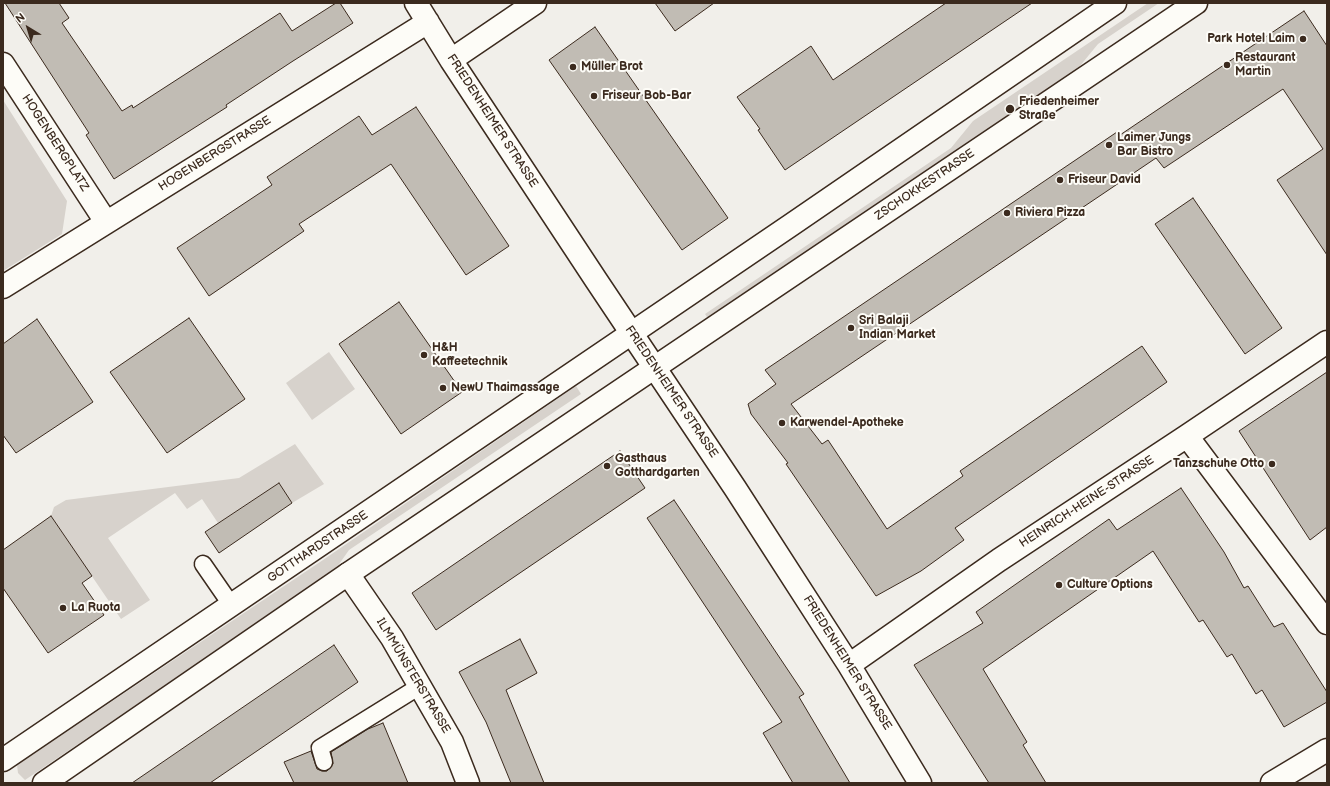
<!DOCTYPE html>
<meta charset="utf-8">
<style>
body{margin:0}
#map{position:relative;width:1330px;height:786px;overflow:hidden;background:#f1efea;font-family:"Balsamiq Sans",sans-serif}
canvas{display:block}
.frame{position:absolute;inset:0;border:4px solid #3b2a1e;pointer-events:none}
.north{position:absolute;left:8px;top:8px;width:40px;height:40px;-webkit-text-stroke:3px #fdfcf7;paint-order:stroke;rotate:322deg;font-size:11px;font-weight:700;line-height:16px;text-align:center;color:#3b2a1e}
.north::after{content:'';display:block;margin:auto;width:14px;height:18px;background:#3b2a1e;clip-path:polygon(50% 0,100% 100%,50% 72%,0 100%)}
</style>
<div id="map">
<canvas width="1330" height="786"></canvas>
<div class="frame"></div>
<div class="north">N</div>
</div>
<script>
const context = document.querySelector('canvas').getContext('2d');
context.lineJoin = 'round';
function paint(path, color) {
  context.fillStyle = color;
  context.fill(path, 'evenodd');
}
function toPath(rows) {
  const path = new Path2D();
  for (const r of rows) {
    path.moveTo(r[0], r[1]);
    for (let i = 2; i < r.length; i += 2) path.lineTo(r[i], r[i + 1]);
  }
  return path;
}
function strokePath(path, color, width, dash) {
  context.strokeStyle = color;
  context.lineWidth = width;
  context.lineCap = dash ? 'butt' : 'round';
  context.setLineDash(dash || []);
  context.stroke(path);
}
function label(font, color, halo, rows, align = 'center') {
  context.font = font + ' "Balsamiq Sans",sans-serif';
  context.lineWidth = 4;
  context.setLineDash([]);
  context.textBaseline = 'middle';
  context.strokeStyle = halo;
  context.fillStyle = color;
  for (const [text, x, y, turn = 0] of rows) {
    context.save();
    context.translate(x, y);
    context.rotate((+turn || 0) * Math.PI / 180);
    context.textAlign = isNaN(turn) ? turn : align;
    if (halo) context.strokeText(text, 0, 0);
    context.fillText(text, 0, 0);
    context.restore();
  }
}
const green = toPath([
 [1148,3,1159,3,1098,44,1075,72,709,320,705,314,951,148,973,121],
 [3,100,67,201,62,234,3,271],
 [329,352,355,389,312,420,286,383],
 [576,386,581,394,349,550,335,570,25,780,18,773,17,765,323,560],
 [295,444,324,484,292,503,279,483,218,523,202,499,187,509,175,493,108,538,150,600,121,619,51,516,54,507,66,500,239,478]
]);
const building = toPath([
 [5,3,59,3,69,18,62,23,122,111,132,105,133,108,280,13,292,31,336,3,340,3,353,23,293,61,226,105,227,107,114,179,86,135,89,133,5,3],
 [655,3,714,3,675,31,655,3],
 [946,3,1032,3,785,170,758,130,760,129,737,97,811,46,833,80,946,3],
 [1304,11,1327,46,1327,255,1277,180,1323,149,1283,89,1164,168,1156,158,791,404,822,444,828,440,887,529,963,476,960,471,1142,346,1167,382,955,528,964,540,921,571,876,596,786,464,788,463,751,414,748,404,776,384,765,370,1117,132,1120,135,1304,11],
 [595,27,728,218,682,250,549,60,595,27],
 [416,107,509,246,466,275,391,164,299,224,304,231,209,296,177,248,272,185,267,177,359,116,372,135,416,107],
 [1193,198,1282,328,1245,354,1155,224,1193,198],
 [399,302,462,392,401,434,339,344,399,302],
 [189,318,245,399,167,453,110,372,189,318],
 [37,319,93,402,16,453,3,435,3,344,37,319],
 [1327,372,1327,527,1310,540,1239,431,1327,372],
 [620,451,645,488,436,630,412,593,620,451],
 [279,483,292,503,219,553,205,532,279,483],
 [1181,488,1224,552,1244,588,1248,586,1274,627,1283,623,1327,692,1327,702,1284,727,1262,690,1256,694,1232,654,1227,657,1203,620,1199,622,1153,551,983,669,1027,742,1023,745,1046,783,989,783,914,665,983,623,976,612,1109,519,1117,530,1181,488],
 [674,500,804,694,799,697,850,783,793,783,763,733,782,722,647,518,674,500],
 [51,516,92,576,82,583,104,615,48,653,3,588,3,550,51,516],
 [520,639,537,673,506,690,544,783,511,783,486,722,459,672,520,639],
 [334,645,358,682,210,783,132,783,334,645],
 [383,723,408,783,294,783,284,762,311,751,317,769,322,771,327,771,333,764,331,752,368,729,383,723]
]);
const lane = toPath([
 [203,564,232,606],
 [324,762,320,748,420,686]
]);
const street = toPath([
 [416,3,451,60,596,280,735,488,849,665,920,783],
 [451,60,535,3],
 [3,64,106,222],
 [3,287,428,22],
 [1187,436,1327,623],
 [348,574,392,638,452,742,468,783],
 [849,665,999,560,1187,436,1327,342],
 [1272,783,1327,750]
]);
const secondary = toPath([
 [3,760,791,225,1115,3],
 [44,783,348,574,1196,3]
]);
const markers = [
 [1303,39,4,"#3b2a1e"],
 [1227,65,4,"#3b2a1e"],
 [573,67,4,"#3b2a1e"],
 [594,96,4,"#3b2a1e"],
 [1010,109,5,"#3b2a1e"],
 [1109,145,4,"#3b2a1e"],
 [1060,180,4,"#3b2a1e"],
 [1007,213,4,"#3b2a1e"],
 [851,328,4,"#3b2a1e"],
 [424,355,4,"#3b2a1e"],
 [443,388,4,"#3b2a1e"],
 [782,423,4,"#3b2a1e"],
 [1272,464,4,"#3b2a1e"],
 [607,466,4,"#3b2a1e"],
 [1059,585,4,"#3b2a1e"],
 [63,608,4,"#3b2a1e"]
];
const poiNames = [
 ["Park Hotel Laim",1295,39,"right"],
 ["Restaurant",1235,58],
 ["Martin",1235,72],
 ["Müller Brot",581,67],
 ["Friseur Bob-Bar",602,96],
 ["Friedenheimer",1019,102],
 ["Straße",1019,116],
 ["Laimer Jungs",1117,138],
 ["Bar Bistro",1117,152],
 ["Friseur David",1068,180],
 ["Riviera Pizza",1015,213],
 ["Sri Balaji",859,321],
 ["Indian Market",859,335],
 ["H&H",432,348],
 ["Kaffeetechnik",432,362],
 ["NewU Thaimassage",451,388],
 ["Karwendel-Apotheke",790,423],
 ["Gasthaus",615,459],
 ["Gotthardgarten",615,473],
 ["Tanzschuhe Otto",1264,464,"right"],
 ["Culture Options",1067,585],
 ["La Ruota",71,608]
];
const streetNames = [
 ["FRIEDENHEIMER STRASSE",492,121,57],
 ["HOGENBERGPLATZ",55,143,57],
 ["HOGENBERGSTRASSE",215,154,-32],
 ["ZSCHOKKESTRASSE",925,185,-34],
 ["FRIEDENHEIMER STRASSE",671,392,56],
 ["HEINRICH-HEINE-STRASSE",1087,502,-33],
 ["GOTTHARDSTRASSE",318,547,-34],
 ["FRIEDENHEIMER STRASSE",847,663,58],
 ["ILMMÜNSTERSTRASSE",413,676,59]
];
paint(green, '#d7d2cc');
paint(building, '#c1bcb4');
strokePath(building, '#3b2a1e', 1);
strokePath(lane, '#3b2a1e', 19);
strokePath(street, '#3b2a1e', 25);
strokePath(secondary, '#3b2a1e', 25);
strokePath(lane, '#fdfcf7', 16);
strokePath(street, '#fdfcf7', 22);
strokePath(secondary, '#fdfcf7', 22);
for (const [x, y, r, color] of markers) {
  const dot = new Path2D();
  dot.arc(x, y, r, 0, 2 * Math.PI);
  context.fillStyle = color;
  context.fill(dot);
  strokePath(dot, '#fdfcf7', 1.5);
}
label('bold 12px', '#3b2a1e', '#fdfcf7', poiNames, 'left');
label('12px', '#3b2a1e', '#fdfcf7', streetNames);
</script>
